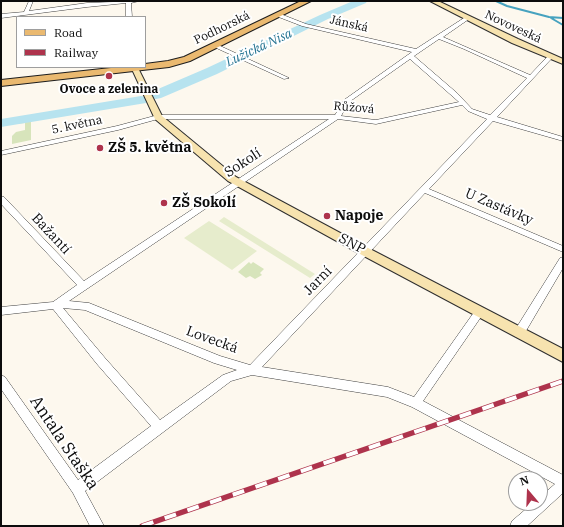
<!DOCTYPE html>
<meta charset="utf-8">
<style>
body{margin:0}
#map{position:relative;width:564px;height:527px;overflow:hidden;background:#fdf8ee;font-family:"IBM Plex Serif",serif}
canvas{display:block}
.frame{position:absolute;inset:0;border:2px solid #0c0c0c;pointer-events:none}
.legend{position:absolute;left:16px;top:16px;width:130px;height:52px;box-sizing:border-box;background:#fff;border:1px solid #9e9e9e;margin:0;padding:5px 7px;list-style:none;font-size:12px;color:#0c0c0c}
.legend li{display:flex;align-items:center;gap:8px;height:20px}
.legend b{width:20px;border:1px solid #9e9e9e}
.north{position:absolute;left:508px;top:471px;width:40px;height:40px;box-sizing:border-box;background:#fff;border:1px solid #9e9e9e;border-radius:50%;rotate:341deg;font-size:11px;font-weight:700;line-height:16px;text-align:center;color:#0c0c0c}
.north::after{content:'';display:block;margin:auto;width:14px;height:18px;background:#ae334c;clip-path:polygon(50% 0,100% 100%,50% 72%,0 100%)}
</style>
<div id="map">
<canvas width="564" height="527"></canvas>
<div class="frame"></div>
<ul class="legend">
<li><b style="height:5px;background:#eab970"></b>Road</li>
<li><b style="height:5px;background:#ae334c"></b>Railway</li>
</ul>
<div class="north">N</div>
</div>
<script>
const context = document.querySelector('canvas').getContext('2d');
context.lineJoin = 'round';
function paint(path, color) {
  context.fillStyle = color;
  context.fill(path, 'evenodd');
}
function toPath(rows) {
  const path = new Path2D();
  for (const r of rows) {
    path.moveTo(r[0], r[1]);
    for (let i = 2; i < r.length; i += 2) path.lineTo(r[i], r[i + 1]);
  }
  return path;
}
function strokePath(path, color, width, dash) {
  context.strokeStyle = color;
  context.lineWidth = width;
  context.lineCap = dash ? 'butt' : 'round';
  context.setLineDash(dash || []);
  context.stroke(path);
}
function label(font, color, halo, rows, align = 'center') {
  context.font = font + ' "IBM Plex Serif",serif';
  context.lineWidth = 4;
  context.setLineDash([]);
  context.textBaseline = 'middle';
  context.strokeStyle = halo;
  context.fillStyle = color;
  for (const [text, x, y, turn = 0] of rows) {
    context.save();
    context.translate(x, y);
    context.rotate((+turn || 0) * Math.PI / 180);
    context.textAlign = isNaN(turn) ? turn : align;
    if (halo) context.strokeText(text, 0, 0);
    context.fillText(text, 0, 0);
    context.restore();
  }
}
const green = toPath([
 [31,120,31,140,12,144,12,136,16,132,25,130,25,123,16,124,16,123],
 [249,262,251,264,253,262,264,269,260,273,262,275,255,279,250,276,246,278,238,272]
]);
const pitch = toPath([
 [224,217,315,274,310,278,219,221],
 [209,221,257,251,232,270,184,238]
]);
const stream = toPath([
 [496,1,507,6,549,17,563,18],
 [551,18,563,25]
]);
const river = toPath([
 [353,1,367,1,366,3,328,19,217,74,161,98,156,99,151,98,149,95,151,92,207,68,320,15,353,1],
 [141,96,146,97,148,100,146,103,1,127,1,119,141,96]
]);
const street = toPath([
 [29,1,33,1,29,11,87,3,139,1,131,3,132,17,126,17,126,3,87,7,1,18,1,14,24,12,29,1],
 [278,13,306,24,416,49,467,16,470,18,469,19,443,37,530,75,548,56,553,57,497,117,563,137,563,141,493,121,429,189,563,246,563,252,425,193,262,367,388,387,414,397,477,308,483,308,485,311,483,314,423,401,563,475,563,493,527,526,510,526,512,521,533,503,540,503,540,497,555,484,412,407,387,397,252,375,231,381,85,491,104,526,90,526,73,493,1,389,1,375,5,377,78,480,151,426,97,364,53,309,1,315,1,307,53,302,77,285,1,204,1,196,4,197,84,281,329,119,158,119,118,130,1,155,1,151,117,126,158,115,335,115,344,100,412,52,302,26,276,16,275,15,278,13],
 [439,39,464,49,527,78,490,115,472,109,457,93,414,56,439,39],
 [410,59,459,102,376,120,341,116,349,102,410,59],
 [462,105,468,111,487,119,250,365,220,356,89,303,69,301,338,119,376,124,462,105],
 [63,308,85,310,214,363,237,370,223,375,160,420,105,358,63,308],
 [212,44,216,44,289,78,284,79,212,46,212,44],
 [563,257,563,268,523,336,519,337,515,336,514,333,515,330,560,258,563,257]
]);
const secondary = toPath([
 [430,1,438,1,518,39,563,59,563,64,512,43,430,1],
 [131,67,138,68,162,116,236,177,370,249,563,349,563,362,362,255,228,181,155,119,131,67]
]);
const primary = toPath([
 [301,1,311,1,190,61,169,67,1,86,1,80,120,67,145,67,145,64,168,61,184,57,301,1]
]);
const rail = toPath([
 [142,526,563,381]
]);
const markers = [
 [109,76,4,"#ae334c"],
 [100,148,4,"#ae334c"],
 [164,203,4,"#ae334c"],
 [327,216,4,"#ae334c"]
];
const farStreetnames = [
 ["Jánská",349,24,13],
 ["Novoveská",513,27,25],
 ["Podhorská",222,28,-26],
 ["Růžová",354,108,5],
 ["5. května",77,125,-12]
];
const farPoinames = [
 ["Ovoce a zelenina",109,90]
];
const farWaternames = [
 ["Lužická Nisa",259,48,-25]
];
const poiNames = [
 ["ZŠ 5. května",108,148],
 ["ZŠ Sokolí",172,203],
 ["Napoje",335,216]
];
const streetNames = [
 ["Sokolí",243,163,-33],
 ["U Zastávky",499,207,23],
 ["Bažantí",51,234,47],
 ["SNP",352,244,28],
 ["Jarní",318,281,-46],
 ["Lovecká",212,340,20]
];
const nearStreetnames = [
 ["Antala Staška",64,443,56]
];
paint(green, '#d7e4bb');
paint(pitch, '#e6eccc');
strokePath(stream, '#46a2bf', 2);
paint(river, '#b7e3ef');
strokePath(street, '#3f3f3f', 1);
strokePath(secondary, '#2e2e2e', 2);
strokePath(primary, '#1d1d1d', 2);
paint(street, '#fff');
paint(secondary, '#f7e3af');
paint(primary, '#eab970');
strokePath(rail, '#ae334c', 5.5);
strokePath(rail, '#fff', 4, [12]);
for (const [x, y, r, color] of markers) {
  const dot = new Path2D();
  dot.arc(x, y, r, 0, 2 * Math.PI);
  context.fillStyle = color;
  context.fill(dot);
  strokePath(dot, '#fff', 1.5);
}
label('12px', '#0c0c0c', '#fff', farStreetnames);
label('bold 12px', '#0c0c0c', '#fff', farPoinames);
label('italic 13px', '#237291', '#fff', farWaternames);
label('bold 14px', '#0c0c0c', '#fff', poiNames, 'left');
label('14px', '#0c0c0c', '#fff', streetNames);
label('17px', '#0c0c0c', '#fff', nearStreetnames);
</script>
